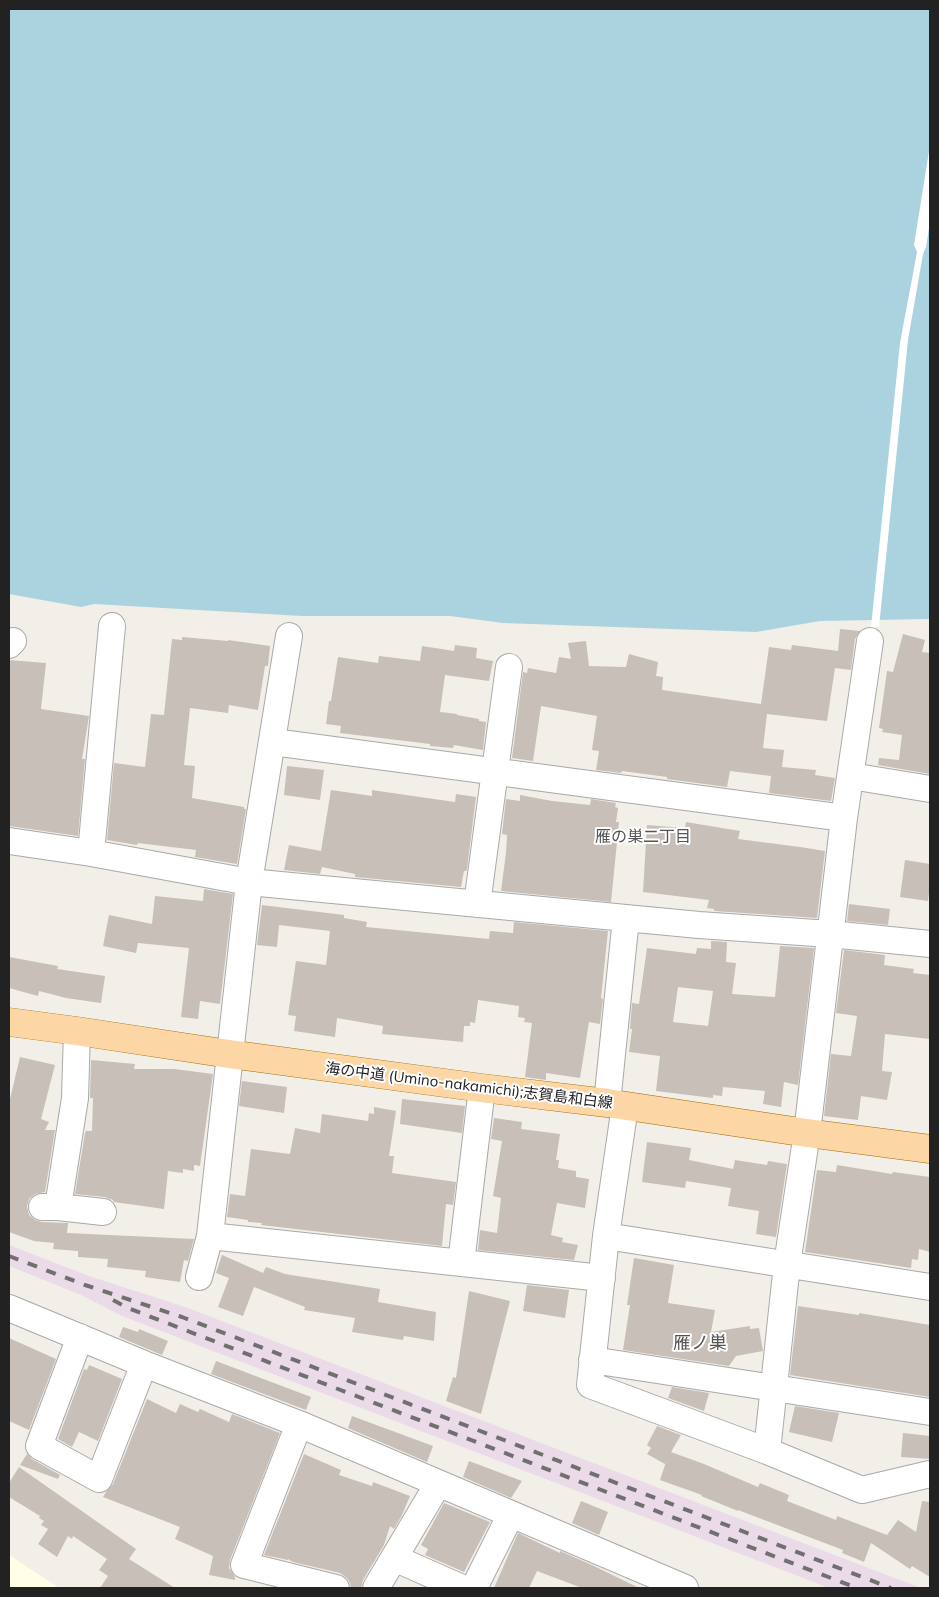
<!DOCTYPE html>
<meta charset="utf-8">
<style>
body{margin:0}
#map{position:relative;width:939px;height:1597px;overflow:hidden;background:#f2efe9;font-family:Mulish,sans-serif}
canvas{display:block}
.frame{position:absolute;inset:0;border:10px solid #222;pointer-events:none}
</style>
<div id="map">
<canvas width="939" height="1597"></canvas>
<div class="frame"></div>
</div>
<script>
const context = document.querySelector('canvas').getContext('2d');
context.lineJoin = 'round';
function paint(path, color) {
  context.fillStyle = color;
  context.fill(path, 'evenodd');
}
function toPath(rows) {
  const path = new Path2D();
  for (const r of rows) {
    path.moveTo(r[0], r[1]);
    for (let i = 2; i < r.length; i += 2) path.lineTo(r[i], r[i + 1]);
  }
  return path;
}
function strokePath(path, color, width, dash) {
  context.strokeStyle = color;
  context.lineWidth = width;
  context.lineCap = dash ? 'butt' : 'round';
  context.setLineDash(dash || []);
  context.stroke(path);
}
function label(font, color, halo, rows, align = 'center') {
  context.font = font + ' Mulish,"Noto Sans JP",sans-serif';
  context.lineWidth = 4;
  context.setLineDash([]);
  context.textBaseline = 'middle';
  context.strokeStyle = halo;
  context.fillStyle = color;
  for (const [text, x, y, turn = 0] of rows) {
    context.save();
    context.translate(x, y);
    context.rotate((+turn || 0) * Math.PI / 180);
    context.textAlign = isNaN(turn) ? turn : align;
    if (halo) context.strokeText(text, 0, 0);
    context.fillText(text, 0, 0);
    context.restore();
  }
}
const industrial = toPath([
 [9,1245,89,1276,185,1307,921,1588,829,1588,122,1316,81,1295,9,1266]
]);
const education = toPath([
 [9,1555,58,1587,57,1588,9,1588]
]);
const water = toPath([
 [9,9,930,9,930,619,820,621,756,632,503,623,450,616,302,616,94,604,81,607,9,594]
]);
const pier = toPath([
 [930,145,930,222,926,247,923,254,908,340,879,627,871,627,900,343,917,252,914,245]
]);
const building = toPath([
 [840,629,860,631,855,639,851,670,835,668,827,721,767,714,763,748,784,750,782,767,816,770,815,775,835,778,831,801,769,793,771,776,730,771,727,787,667,779,667,777,622,771,621,773,596,770,599,751,592,750,597,716,541,706,533,761,512,758,523,672,527,673,528,668,556,673,559,657,571,659,568,643,586,641,589,666,626,667,629,654,658,662,656,676,663,677,662,690,761,704,769,647,791,650,792,645,838,651],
 [903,634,925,640,922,652,930,653,930,774,878,765,879,758,899,760,902,735,882,732,883,729,879,728,887,671,893,672],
 [182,637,228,641,228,640,270,646,268,666,265,666,258,710,229,705,228,713,190,708,184,765,195,766,192,798,244,807,244,809,246,809,237,864,195,857,196,850,138,843,137,845,107,840,114,763,145,767,151,714,164,715,172,639,182,640],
 [455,645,477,648,476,658,493,661,489,681,445,675,440,712,457,714,457,715,479,719,479,721,486,722,483,750,454,745,453,748,430,746,430,744,340,733,341,726,326,724,329,701,331,701,338,657,378,663,379,656,420,661,422,646,454,651],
 [9,660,46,663,41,709,89,716,82,759,85,759,78,836,9,826],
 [287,766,324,770,320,800,284,795],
 [331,790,372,796,372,790,385,792,455,802,456,794,476,797,467,869,466,871,464,871,461,887,355,877,355,874,322,867,320,874,284,870,289,845,321,851],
 [520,795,552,801,590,805,591,799,616,803,615,807,618,808,616,822,619,822,611,902,501,891,506,853,507,835,502,834,506,799,520,801],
 [686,822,740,831,738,839,800,847,825,851,817,918,714,911,714,909,707,908,709,900,643,892,647,825,685,828],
 [905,860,930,864,930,885,928,901,900,897],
 [204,889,233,894,220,1004,200,1001,198,1019,181,1017,189,948,138,943,136,953,103,946,109,915,152,924,155,896,203,901],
 [849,904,890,909,888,925,847,921],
 [262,905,344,915,344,918,367,922,366,927,489,939,490,931,513,933,514,922,608,931,601,998,603,999,600,1024,589,1022,580,1078,546,1073,546,1080,525,1077,532,1023,524,1022,525,1018,518,1017,519,1006,478,1000,475,1023,470,1022,470,1026,464,1026,463,1042,382,1034,383,1026,337,1018,335,1037,294,1031,296,1016,288,1015,296,961,326,965,330,931,279,925,277,947,257,945],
 [711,941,727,942,726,962,736,963,732,994,775,997,780,946,814,948,798,1085,784,1082,781,1107,763,1104,765,1091,723,1087,722,1096,713,1095,713,1098,656,1091,660,1056,629,1052,632,1029,630,1029,632,1003,639,1004,647,948,696,954,697,948,711,949],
 [678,987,713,991,708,1026,673,1022],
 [844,950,885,955,884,965,914,969,913,973,930,975,930,1039,885,1034,882,1071,892,1072,887,1100,861,1096,858,1120,824,1116,831,1054,851,1056,857,1016,836,1013],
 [9,957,58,966,57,969,105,976,101,1003,66,998,39,991,38,996,9,988],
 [20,1057,55,1065,41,1119,49,1122,45,1130,55,1130,45,1192,35,1194,29,1199,27,1207,29,1215,35,1220,42,1222,68,1223,67,1233,194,1239,188,1261,184,1260,180,1282,145,1277,146,1271,107,1267,108,1259,78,1257,78,1251,53,1249,54,1243,34,1241,9,1232,9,1103],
 [91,1060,135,1064,134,1069,174,1069,213,1074,200,1166,194,1165,194,1171,183,1169,183,1173,168,1171,164,1209,114,1202,113,1200,105,1197,75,1194,85,1133,86,1131,92,1131,93,1098,90,1098],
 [242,1081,287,1087,284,1113,239,1106],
 [402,1099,465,1106,462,1133,400,1124],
 [374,1107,396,1111,389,1156,394,1156,392,1173,456,1182,453,1205,446,1204,442,1246,261,1225,262,1223,248,1222,248,1220,227,1217,230,1194,245,1196,251,1149,290,1154,295,1128,320,1133,322,1114,368,1121,369,1113,374,1114],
 [494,1118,522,1122,521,1129,560,1134,556,1160,559,1160,558,1168,576,1171,576,1177,589,1179,585,1208,557,1203,551,1235,563,1238,562,1242,578,1245,574,1260,478,1250,480,1230,497,1233,501,1198,493,1196,502,1141,491,1139],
 [647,1142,691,1148,689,1160,733,1169,735,1160,767,1165,768,1161,787,1164,776,1237,756,1234,759,1211,728,1206,731,1188,686,1181,685,1188,642,1182],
 [837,1165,892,1174,893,1172,930,1177,930,1252,919,1249,918,1260,912,1259,911,1268,805,1252,817,1170,836,1172],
 [222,1255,263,1273,266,1267,285,1274,380,1289,378,1302,436,1312,434,1341,404,1336,403,1340,352,1332,355,1318,304,1310,305,1307,254,1287,243,1316,218,1307,229,1278,216,1273],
 [634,1258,674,1265,668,1303,715,1310,711,1332,750,1326,750,1329,759,1328,763,1351,736,1356,729,1366,623,1350,630,1305,627,1305],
 [527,1285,569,1290,565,1318,523,1311],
 [469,1291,510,1301,481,1414,446,1401,453,1377,456,1378],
 [798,1306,859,1315,859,1313,930,1325,930,1397,790,1375],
 [123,1327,138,1332,139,1329,168,1341,162,1355,119,1337],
 [9,1338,56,1359,29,1430,9,1421],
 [216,1361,311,1397,306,1410,211,1374],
 [89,1365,122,1379,98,1441,79,1432,72,1447,58,1439,84,1369,87,1370],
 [672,1387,709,1393,704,1411,668,1398],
 [147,1399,176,1413,180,1404,198,1412,200,1409,229,1422,232,1414,280,1433,230,1560,229,1568,235,1577,235,1580,209,1575,213,1556,175,1539,180,1527,103,1497,106,1492,113,1484],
 [795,1406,839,1413,832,1442,789,1432],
 [352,1416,433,1446,427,1462,348,1428],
 [657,1426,681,1435,671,1452,704,1464,758,1487,760,1483,789,1495,787,1501,836,1520,837,1516,887,1535,898,1520,916,1532,922,1501,930,1502,930,1577,912,1566,910,1569,871,1543,864,1562,842,1553,843,1550,738,1510,738,1511,701,1496,702,1495,660,1480,666,1462,665,1464,647,1454,651,1448,647,1445],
 [903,1433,930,1436,930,1459,901,1457],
 [27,1454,32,1459,60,1475,58,1479,20,1465],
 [304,1454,341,1470,339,1475,372,1486,373,1482,410,1496,402,1515,394,1529,390,1526,384,1545,363,1580,361,1588,351,1588,350,1583,347,1578,340,1573,293,1562,288,1559,288,1560,264,1555],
 [469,1461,522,1481,511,1498,463,1477],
 [19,1467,136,1549,129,1559,175,1588,100,1588,108,1576,99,1570,107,1559,73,1536,72,1539,68,1536,57,1557,38,1544,48,1529,41,1525,44,1521,39,1518,40,1516,9,1497,9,1483],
 [581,1501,608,1512,599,1535,572,1523],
 [444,1503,490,1522,464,1572,425,1555,428,1549,421,1545],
 [518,1533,560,1553,560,1551,592,1565,639,1588,582,1588,537,1571,529,1588,494,1588]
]);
const minor = toPath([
 [9,645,13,641],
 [273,742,844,818],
 [851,776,930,789],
 [9,841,91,853,249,882,699,925,830,934,930,944],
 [91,853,112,626],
 [477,904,509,667],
 [607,1103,626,918],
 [625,1106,606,1236,590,1385,767,1451,862,1490,930,1474],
 [42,1207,58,1207,103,1212],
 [58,1207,75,1098,77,1031],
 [210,1236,602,1278],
 [606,1236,930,1287],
 [461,1263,482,1088],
 [199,1277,210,1236,249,882,289,636],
 [9,1308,144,1364,299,1424,685,1588],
 [80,1337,39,1446,99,1479,144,1364],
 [592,1360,930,1412],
 [299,1424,244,1565,336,1588],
 [767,1451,787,1264,807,1133,844,818,870,641],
 [394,1558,462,1588],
 [376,1588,438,1484],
 [474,1588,511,1514]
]);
const major = toPath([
 [9,1022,77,1031,229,1054,482,1088,607,1103,807,1133,930,1149]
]);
const rail = toPath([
 [9,1256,85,1285,182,1317,891,1588],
 [113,1300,128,1308,338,1389,857,1588]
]);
const streetNames = [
 ["海の中道 (Umino-nakamichi);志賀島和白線",469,1086,7]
];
const neighbourhoodNames = [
 ["雁の巣二丁目",643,837]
];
const quarterNames = [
 ["雁ノ巣",700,1344]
];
paint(industrial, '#ebdbe8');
paint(education, '#ffffe5');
paint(water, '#aad3df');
paint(pier, '#fff');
paint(building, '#c7bfb8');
strokePath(minor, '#a9a9a9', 28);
strokePath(major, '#a06b00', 29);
strokePath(minor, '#fff', 26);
strokePath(major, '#fcd6a4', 28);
strokePath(rail, '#707070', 4, [10, 10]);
label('15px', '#222', '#fff', streetNames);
label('16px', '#555', '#fff', neighbourhoodNames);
label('18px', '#555', '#fff', quarterNames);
</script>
